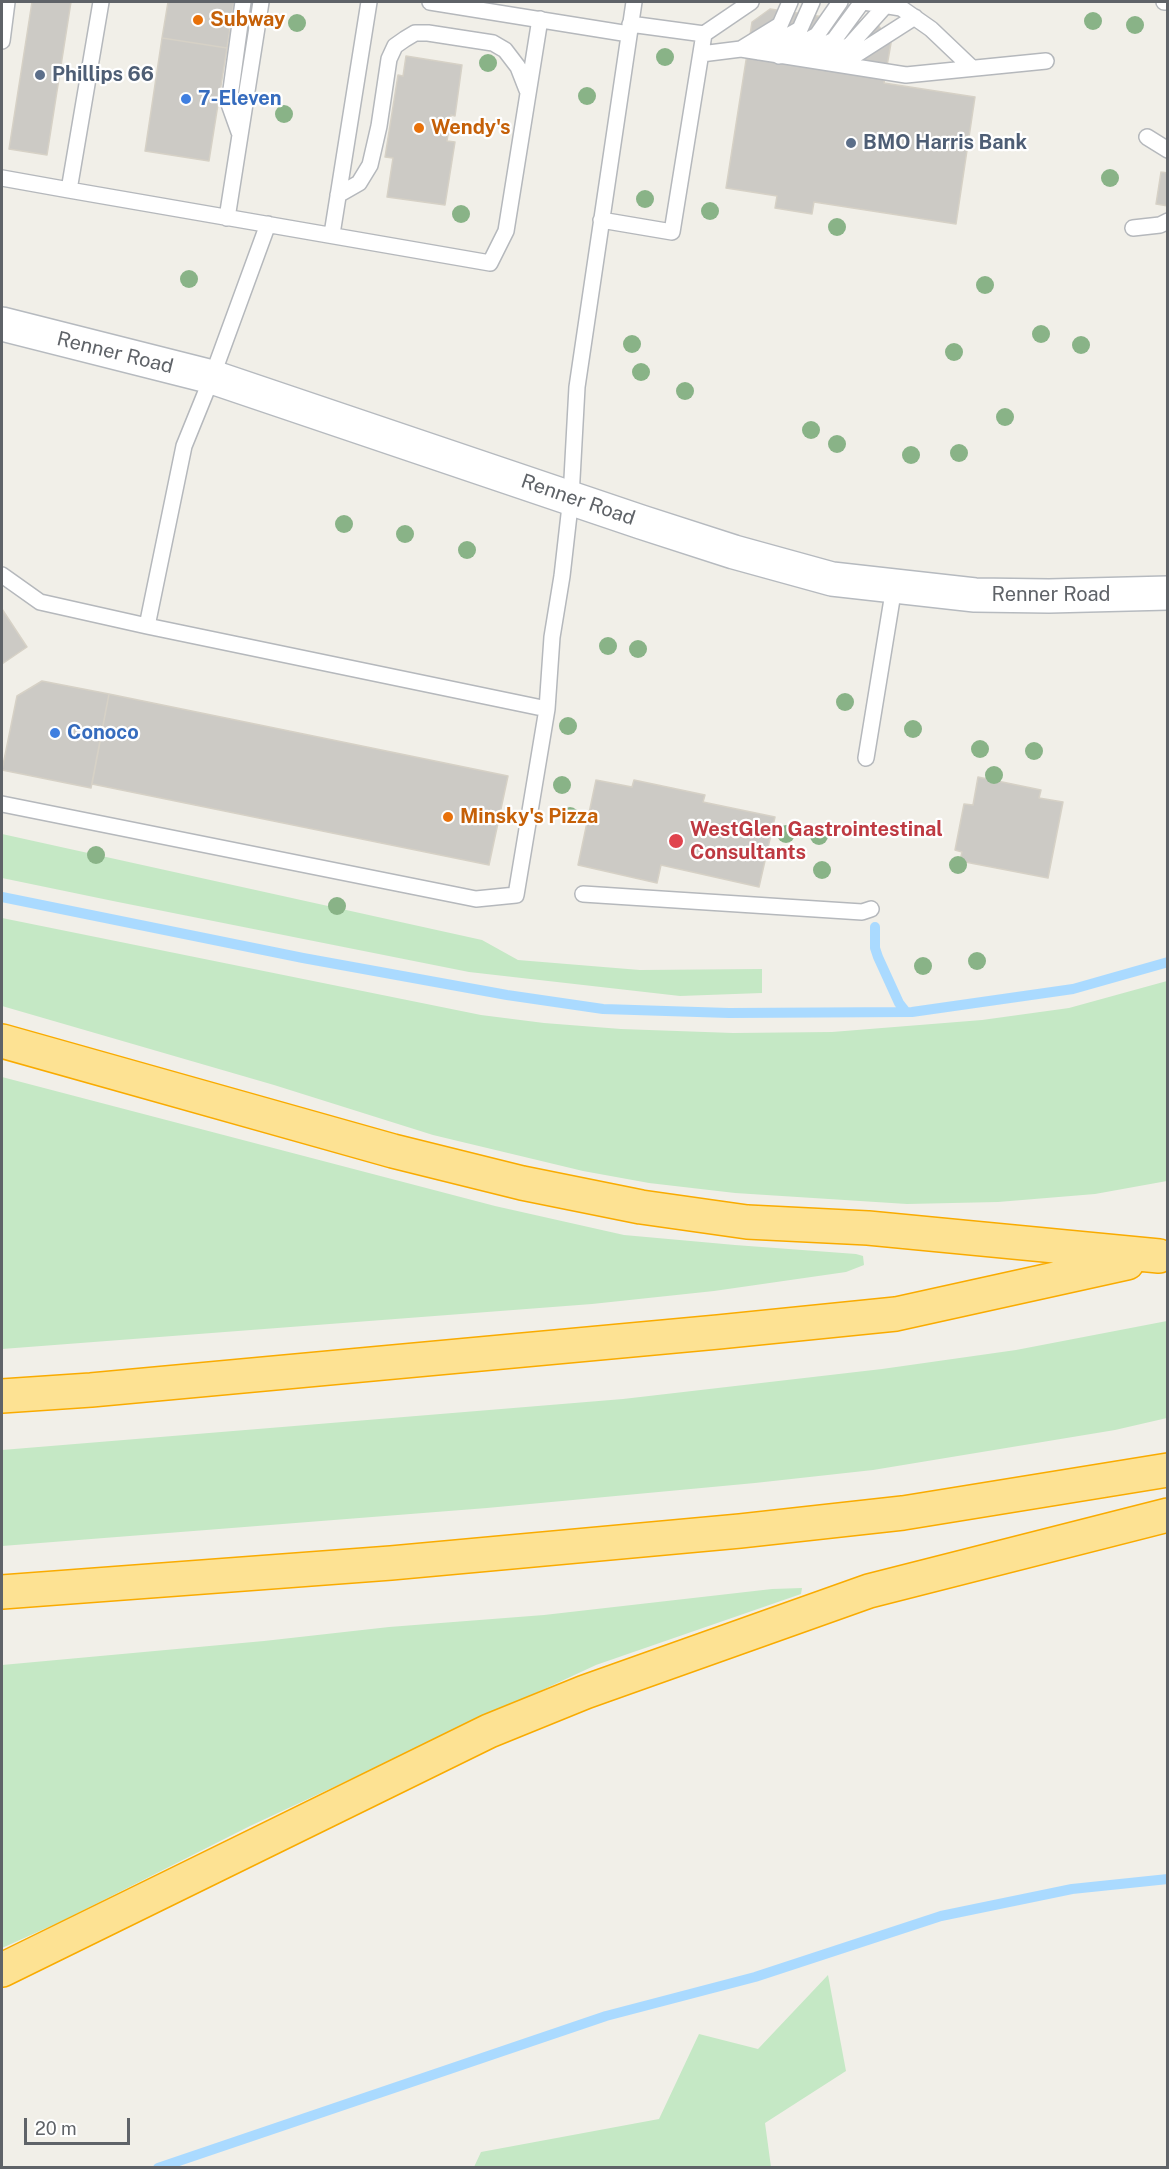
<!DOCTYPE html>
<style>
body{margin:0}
#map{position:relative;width:1169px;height:2169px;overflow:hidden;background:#f1efe8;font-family:"Public Sans",sans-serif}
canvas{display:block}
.frame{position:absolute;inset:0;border:3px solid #5f6368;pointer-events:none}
.scale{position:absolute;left:24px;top:2118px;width:106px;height:27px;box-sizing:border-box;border:3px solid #5f6368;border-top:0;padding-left:8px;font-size:18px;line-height:21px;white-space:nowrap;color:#5f6368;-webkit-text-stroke:4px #fff;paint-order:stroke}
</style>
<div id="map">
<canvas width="1169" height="2169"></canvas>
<div class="frame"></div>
<div class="scale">20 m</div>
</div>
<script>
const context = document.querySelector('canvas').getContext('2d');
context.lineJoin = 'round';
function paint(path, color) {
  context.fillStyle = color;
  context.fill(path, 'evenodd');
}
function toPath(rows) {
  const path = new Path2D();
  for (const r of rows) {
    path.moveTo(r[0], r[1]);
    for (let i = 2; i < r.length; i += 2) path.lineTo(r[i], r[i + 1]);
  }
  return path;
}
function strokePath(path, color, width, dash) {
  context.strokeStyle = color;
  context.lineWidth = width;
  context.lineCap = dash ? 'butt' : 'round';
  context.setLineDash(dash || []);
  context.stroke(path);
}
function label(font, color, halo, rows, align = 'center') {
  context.font = font + ' "Public Sans",sans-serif';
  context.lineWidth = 4.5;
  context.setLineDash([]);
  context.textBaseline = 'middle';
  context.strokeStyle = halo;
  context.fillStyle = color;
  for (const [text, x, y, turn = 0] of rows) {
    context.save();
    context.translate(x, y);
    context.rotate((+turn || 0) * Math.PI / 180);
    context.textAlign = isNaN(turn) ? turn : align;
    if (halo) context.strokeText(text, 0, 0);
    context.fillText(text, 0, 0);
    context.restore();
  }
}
const green = toPath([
 [2,834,482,940,518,960,640,970,762,969,762,993,680,996,469,972,113,901,2,878],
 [2,918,481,1015,544,1023,621,1029,733,1033,832,1032,982,1020,1069,1008,1167,981,1167,1181,1095,1194,998,1202,907,1204,735,1193,649,1183,583,1171,433,1135,274,1085,2,1006],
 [2,1077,495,1206,624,1235,735,1245,856,1254,863,1256,864,1265,846,1272,714,1291,592,1304,2,1349],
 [1167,1321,1167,1418,1115,1430,873,1470,755,1483,487,1508,2,1546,2,1450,623,1399,882,1369,1016,1350],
 [802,1588,801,1594,596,1665,250,1826,62,1921,2,1948,2,1665,264,1641,389,1627,544,1615,772,1589],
 [828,1975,846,2071,765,2123,771,2167,474,2167,481,2152,659,2119,699,2034,758,2049]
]);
const stream = toPath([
 [2,897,303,958,507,995,603,1009,729,1013,912,1012,1073,989,1168,962],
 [875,927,875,948,878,957,899,1003,906,1012],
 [158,2168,606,2016,755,1977,941,1916,1072,1889,1168,1879]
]);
const building = toPath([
 [32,2,71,2,47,155,9,149,32,2],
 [168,2,234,2,227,48,162,38,168,2],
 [770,9,878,25,891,43,884,83,975,97,956,224,814,202,812,214,775,208,777,196,726,188,752,22,770,9],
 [162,38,227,48,209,161,145,151,162,38],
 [406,56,462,65,455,116,451,115,447,141,455,142,445,205,387,197,393,158,385,157,398,75,403,76,406,56],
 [1161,172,1168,173,1168,206,1156,204,1161,172],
 [2,609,27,647,2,664,2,609],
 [42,681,109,694,91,788,2,770,17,696,42,681],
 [109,694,508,776,489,865,92,784,109,694],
 [978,777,1041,790,1039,798,1063,802,1048,878,960,861,962,852,955,850,964,804,973,805,978,777],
 [596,780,632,787,634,780,705,795,703,802,775,817,759,887,661,865,657,883,578,865,596,780]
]);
const service = toPath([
 [101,2,69,190,490,263,506,231,540,19],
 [430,2,629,34],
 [864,2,901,8,931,29,972,68],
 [1164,2,1168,2],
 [630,24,704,34,751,2],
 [2,41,7,2],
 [741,49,780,25,790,2],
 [759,52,800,29,812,2],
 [701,54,741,49,906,75,1046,61],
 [779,56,817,35,840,2],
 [798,58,834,40,862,2],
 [823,58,850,45,886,5],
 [834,63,854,56,915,17],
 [239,132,229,104,243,2],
 [1147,137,1168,150],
 [2,178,69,190],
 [338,195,359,183,370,165,379,126,389,59,395,46,405,39,415,33,428,33,493,43,505,50,518,67,527,90],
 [227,218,261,2],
 [601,220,672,232,704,34],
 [1133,228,1160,225,1168,221],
 [332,234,369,2],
 [2,575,40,602,147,626,547,709],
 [147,626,184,446,212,377,268,224],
 [866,758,894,587],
 [2,804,476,899,516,895,547,709,552,637,562,576,571,497,577,387,634,2],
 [583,894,862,912,871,909]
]);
const secondary = toPath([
 [2,324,212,377,641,522,734,552,832,579,975,595,1049,596,1168,593]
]);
const motorway = toPath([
 [2,1041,393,1151,522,1183,641,1207,747,1222,868,1228,1159,1256],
 [2,1396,91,1390,718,1332,896,1314,1127,1263],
 [2,1592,391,1563,740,1531,903,1513,1168,1470],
 [2,1970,489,1731,585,1692,869,1591,1168,1515]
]);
const trees = [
 [1093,21],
 [297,23],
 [1135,25],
 [665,57],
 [488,63],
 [587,96],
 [284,114],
 [1110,178],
 [645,199],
 [710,211],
 [461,214],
 [837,227],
 [189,279],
 [985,285],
 [1041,334],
 [632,344],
 [1081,345],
 [954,352],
 [641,372],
 [685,391],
 [1005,417],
 [811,430],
 [837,444],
 [959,453],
 [911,455],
 [344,524],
 [405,534],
 [467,550],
 [608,646],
 [638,649],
 [845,702],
 [568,726],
 [913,729],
 [980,749],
 [1034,751],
 [994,775],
 [562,785],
 [570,816],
 [786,834],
 [819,836],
 [96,855],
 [958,865],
 [822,870],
 [337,906],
 [977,961],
 [923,966]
];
const markers = [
 [198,20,6,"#e8710a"],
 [40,75,6,"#5c6f8a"],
 [186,99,6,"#3f7fe0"],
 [419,128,6,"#e8710a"],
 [851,143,6,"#5c6f8a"],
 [55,733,6,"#3f7fe0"],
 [448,817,6,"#e8710a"],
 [676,841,8,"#e0444e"]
];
const foodNames = [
 ["Subway",210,20],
 ["Wendy's",431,128],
 ["Minsky's Pizza",460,817]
];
const serviceNames = [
 ["Phillips 66",52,75],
 ["BMO Harris Bank",863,143]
];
const shopNames = [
 ["7-Eleven",198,99],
 ["Conoco",67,733]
];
const streetNames = [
 ["Renner Road",115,353,14],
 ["Renner Road",578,500,19],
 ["Renner Road",1051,595]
];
const healthNames = [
 ["WestGlen Gastrointestinal",690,830],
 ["Consultants",690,853]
];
paint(green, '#c5e8c5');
strokePath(stream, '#aadaff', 10);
paint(building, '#cccac5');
strokePath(building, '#d6d1c6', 1.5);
strokePath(service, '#b5b8bc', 18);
strokePath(secondary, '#b6babf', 36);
strokePath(motorway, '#f9ab00', 36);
strokePath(service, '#fff', 15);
strokePath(secondary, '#fff', 33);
strokePath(motorway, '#fde293', 33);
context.fillStyle = '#89b387';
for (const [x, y] of trees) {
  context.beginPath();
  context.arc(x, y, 9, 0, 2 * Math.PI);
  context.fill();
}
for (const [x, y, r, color] of markers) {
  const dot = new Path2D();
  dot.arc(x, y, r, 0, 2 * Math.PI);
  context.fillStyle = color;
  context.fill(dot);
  strokePath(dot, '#fff', 2);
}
label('bold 20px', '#c56008', '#fff', foodNames, 'left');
label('bold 20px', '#4e5e75', '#fff', serviceNames, 'left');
label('bold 20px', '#366cbe', '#fff', shopNames, 'left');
label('20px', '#5f6368', '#fff', streetNames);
label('bold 20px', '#be3a42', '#fff', healthNames, 'left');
</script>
